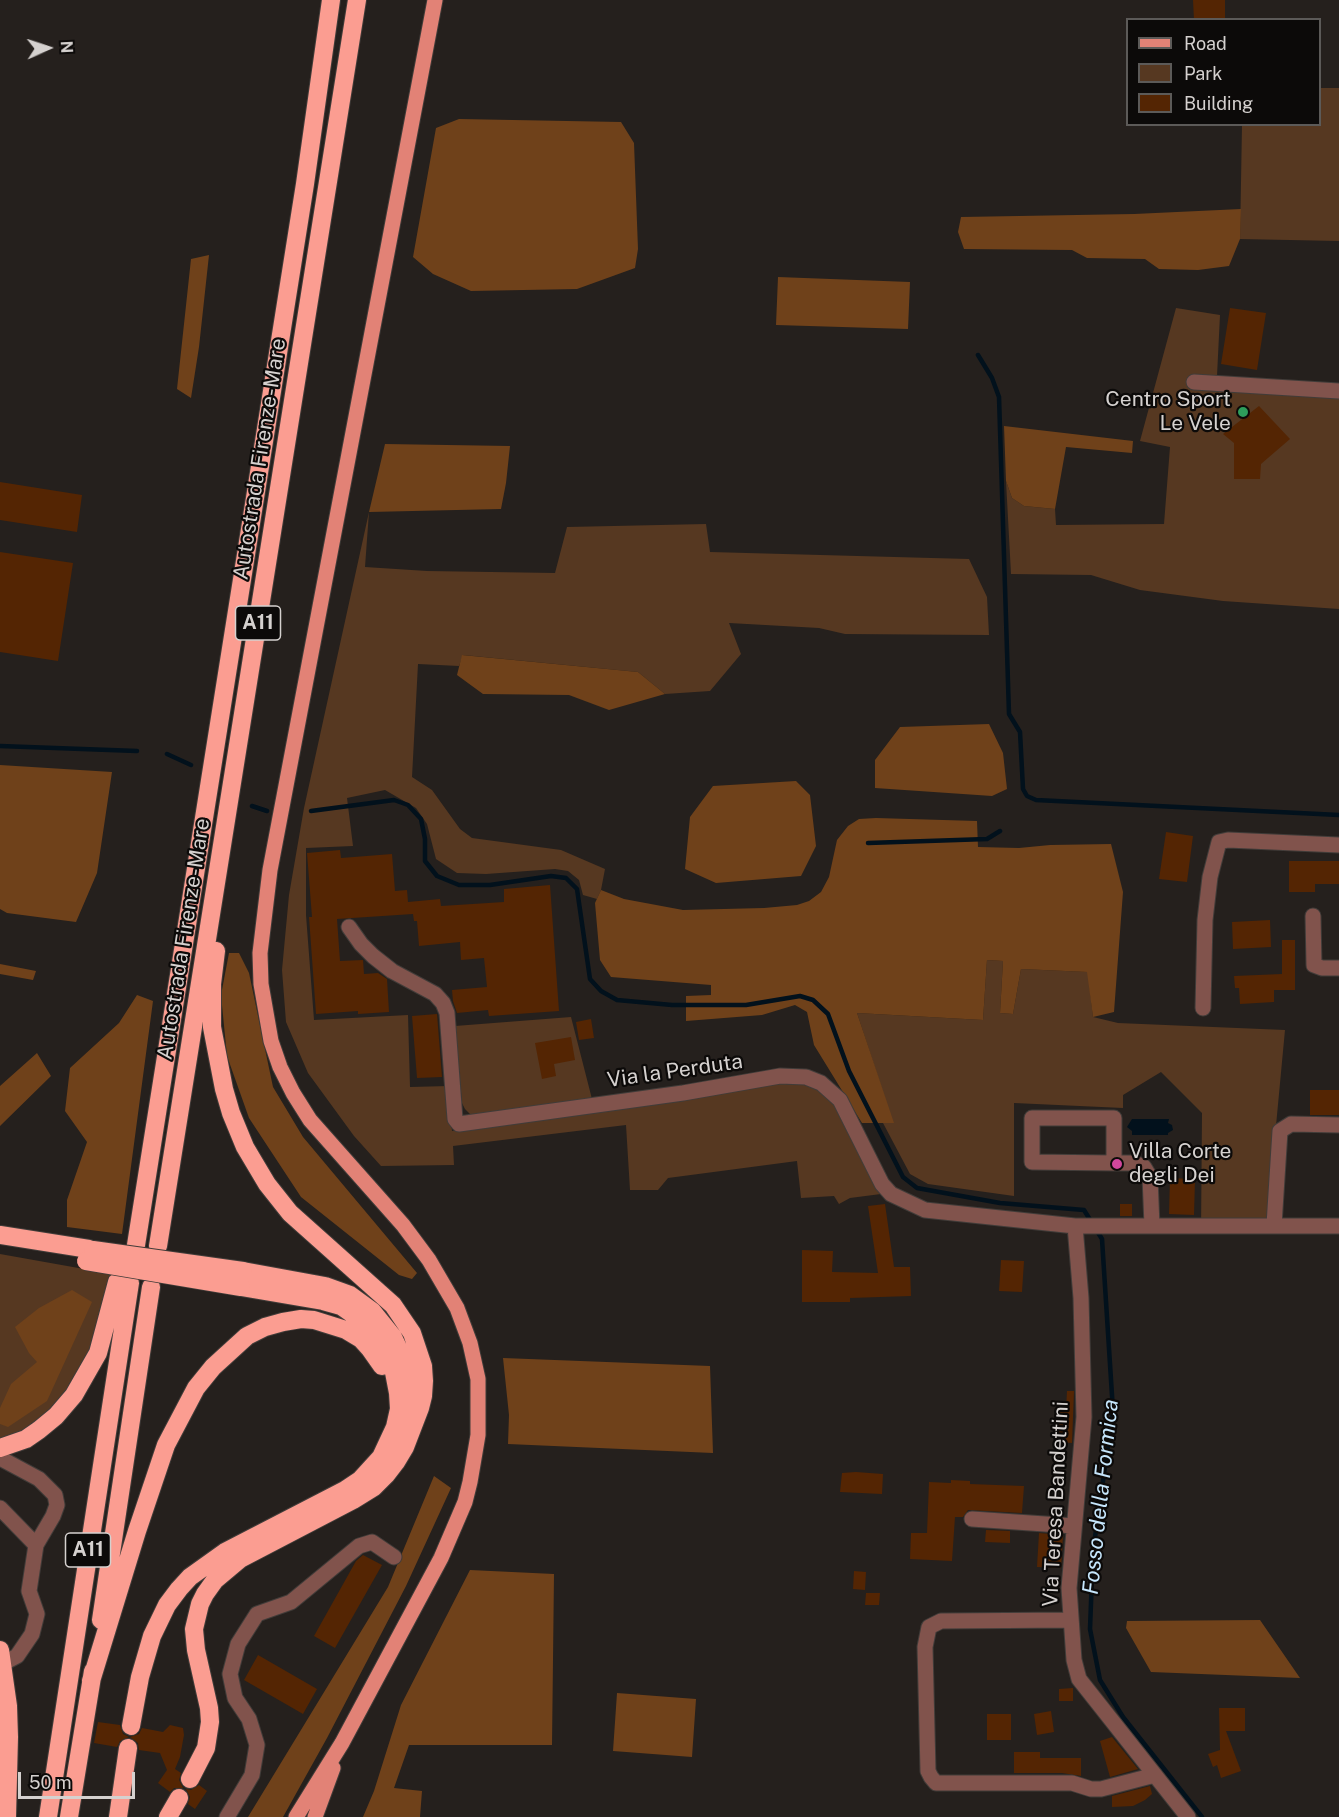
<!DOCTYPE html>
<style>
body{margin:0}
#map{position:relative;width:1339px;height:1817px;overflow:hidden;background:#25201d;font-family:"Public Sans",sans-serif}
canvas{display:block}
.legend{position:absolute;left:1126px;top:18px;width:195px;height:108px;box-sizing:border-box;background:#0c0a09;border:2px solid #5c5a58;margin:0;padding:8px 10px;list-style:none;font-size:18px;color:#d5d1cf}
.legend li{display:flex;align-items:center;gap:12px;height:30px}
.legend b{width:30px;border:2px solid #5c5a58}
.north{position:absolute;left:18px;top:18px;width:60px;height:60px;-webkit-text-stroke:4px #0c0a09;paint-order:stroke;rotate:87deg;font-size:16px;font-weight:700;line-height:24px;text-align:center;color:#d5d1cf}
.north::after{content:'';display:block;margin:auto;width:21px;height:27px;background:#d5d1cf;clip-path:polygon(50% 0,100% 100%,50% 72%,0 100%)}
.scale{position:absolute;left:18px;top:1772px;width:117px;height:27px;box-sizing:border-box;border:3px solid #d5d1cf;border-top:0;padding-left:8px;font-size:18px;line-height:21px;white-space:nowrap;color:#d5d1cf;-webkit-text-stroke:4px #0c0a09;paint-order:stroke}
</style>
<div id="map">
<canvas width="1339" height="1817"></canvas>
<ul class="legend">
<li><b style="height:8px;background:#e28276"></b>Road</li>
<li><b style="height:16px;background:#563821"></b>Park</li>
<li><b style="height:16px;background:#542503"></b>Building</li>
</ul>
<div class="north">N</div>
<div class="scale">50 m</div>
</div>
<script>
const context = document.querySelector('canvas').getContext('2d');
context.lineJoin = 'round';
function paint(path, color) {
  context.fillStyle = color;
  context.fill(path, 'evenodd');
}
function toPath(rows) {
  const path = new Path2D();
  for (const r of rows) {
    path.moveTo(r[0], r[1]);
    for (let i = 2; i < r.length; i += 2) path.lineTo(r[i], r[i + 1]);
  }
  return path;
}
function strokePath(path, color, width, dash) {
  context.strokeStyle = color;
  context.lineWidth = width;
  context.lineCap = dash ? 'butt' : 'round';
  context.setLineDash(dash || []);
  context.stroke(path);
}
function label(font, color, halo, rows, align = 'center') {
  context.font = font + ' "Public Sans",sans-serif';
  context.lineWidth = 4.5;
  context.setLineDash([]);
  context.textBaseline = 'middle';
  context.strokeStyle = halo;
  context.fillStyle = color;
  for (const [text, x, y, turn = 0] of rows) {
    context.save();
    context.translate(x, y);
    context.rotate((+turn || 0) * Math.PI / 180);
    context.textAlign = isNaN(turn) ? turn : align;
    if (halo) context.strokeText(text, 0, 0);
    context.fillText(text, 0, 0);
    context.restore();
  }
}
const green = toPath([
 [1320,88,1339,88,1339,241,1240,239,1242,125,1320,124],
 [1176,308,1220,315,1217,376,1339,384,1339,609,1223,601,1140,590,1091,575,1011,574,1006,481,1012,498,1024,506,1055,509,1056,525,1164,524,1170,447,1140,441],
 [369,512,365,567,427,571,555,573,567,527,706,524,710,552,969,559,987,597,989,635,845,634,819,628,729,623,741,654,710,691,665,694,638,672,463,655,459,666,418,664,412,777,432,790,460,829,472,838,561,850,605,869,601,890,597,899,583,895,579,880,568,871,555,869,486,874,457,873,436,859,427,824,416,808,385,790,347,798,353,846,306,848,306,915,314,1020,408,1015,410,1087,449,1086,452,1131,791,1082,806,1082,823,1091,841,1114,881,1194,850,1198,839,1204,834,1196,801,1198,797,1161,668,1178,658,1190,630,1190,626,1125,453,1146,454,1165,381,1166,354,1136,308,1073,286,1022,282,970,289,895,304,808],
 [987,960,1003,961,1000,1013,1013,1014,1021,969,1088,972,1093,1017,1118,1023,1285,1030,1266,1232,1201,1233,1202,1113,1161,1072,1123,1095,1123,1108,1014,1103,1014,1196,928,1184,910,1174,883,1123,893,1123,857,1013,983,1020],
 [571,1017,592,1099,479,1115,470,1114,465,1109,462,1103,455,1026],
 [0,1254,112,1274,95,1342,78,1380,38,1424,0,1441]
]);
const forest = toPath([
 [459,119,621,122,634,143,638,249,635,268,577,289,471,291,433,274,413,257,436,128],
 [1241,209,1240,239,1229,266,1198,270,1159,269,1145,259,1087,258,1072,250,964,249,958,232,961,217,1134,214],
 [209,255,199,347,191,398,177,389,191,259],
 [778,277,910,282,908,329,776,325],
 [1004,426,1133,441,1132,453,1066,447,1055,509,1024,506,1012,498,1006,481],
 [385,444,510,446,506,483,501,509,369,512],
 [462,655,638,672,665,694,609,710,569,695,483,694,457,675],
 [989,724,1003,753,1007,789,992,796,875,788,875,760,900,727],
 [0,765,112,772,97,873,76,922,7,913,0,909],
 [796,781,810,795,816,846,801,876,716,883,685,869,690,817,713,786],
 [876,818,977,821,978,847,1019,848,1050,845,1111,844,1123,892,1114,1012,1093,1017,1087,972,1021,969,1013,1014,1000,1013,1003,961,987,960,983,1020,857,1013,894,1123,862,1123,814,1045,807,1012,795,1005,762,1015,686,1021,686,996,711,995,711,985,611,977,600,960,595,903,601,890,624,899,683,910,764,908,797,905,809,901,821,892,829,877,837,840,848,826,859,819],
 [229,953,239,953,249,973,273,1087,303,1137,417,1273,412,1279,399,1275,301,1197,249,1118,227,1056,221,995],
 [0,964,36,971,33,980,0,974],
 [137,995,153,1001,122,1234,67,1227,67,1200,87,1142,65,1111,70,1068,119,1023],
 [37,1053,51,1076,0,1126,0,1086],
 [72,1290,92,1302,47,1401,8,1427,0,1424,0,1408,11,1384,37,1362,29,1353,15,1327,39,1308],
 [503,1358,710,1366,713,1453,508,1444,509,1415],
 [434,1476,451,1488,406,1586,327,1738,283,1817,248,1817,388,1587],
 [470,1570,554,1574,552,1745,409,1745,394,1788,422,1791,420,1817,363,1817,374,1791,401,1705],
 [1260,1620,1300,1678,1151,1672,1126,1628,1127,1621],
 [617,1693,696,1699,692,1757,613,1751]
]);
const water = toPath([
 [1132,1119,1169,1119,1168,1123,1172,1125,1173,1130,1168,1133,1168,1135,1132,1135,1132,1131,1127,1127]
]);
const stream = toPath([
 [978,355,992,378,999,397,1009,714,1020,732,1023,789,1027,796,1036,800,1339,815],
 [0,746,137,751],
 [167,754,191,765],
 [252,806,267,811],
 [311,811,394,800,408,805,421,819,425,839,425,861,437,876,459,885,490,885,551,876,566,878,577,889,590,979,601,991,617,1000,672,1005,746,1005,800,996,813,1000,828,1014,849,1071,903,1177,917,1188,1000,1203,1084,1210,1102,1239,1113,1411,1093,1551,1090,1629,1100,1680,1123,1717,1202,1817],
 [868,843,987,839,1000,831]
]);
const building = toPath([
 [1193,0,1225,0,1225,20,1194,20],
 [1230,308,1266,313,1257,370,1221,364],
 [1259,406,1290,439,1261,464,1260,479,1234,479,1234,443,1223,434],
 [0,482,82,495,77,532,0,520],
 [0,552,73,563,58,661,0,652],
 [1166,832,1193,836,1187,882,1159,879],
 [340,850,341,858,392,854,395,891,407,890,408,902,440,899,441,906,504,902,504,889,550,885,559,1011,489,1016,488,1010,457,1013,453,1001,452,990,487,987,484,958,461,960,460,942,419,946,417,921,414,921,413,914,337,919,340,961,363,960,364,974,378,973,387,979,389,1012,358,1014,358,1011,316,1014,309,917,312,917,307,853],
 [1289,861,1339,861,1339,884,1315,884,1315,892,1289,892],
 [1270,920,1271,947,1233,949,1232,922],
 [1282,940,1295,940,1295,990,1274,990,1274,1002,1240,1004,1239,988,1235,988,1234,976,1282,974],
 [437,1014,442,1077,417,1078,412,1016],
 [591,1019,594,1038,579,1040,576,1022],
 [571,1037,575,1060,554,1064,556,1076,542,1079,535,1043],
 [1310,1090,1339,1090,1339,1115,1310,1115],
 [1170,1178,1195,1179,1194,1215,1169,1214],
 [885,1204,894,1267,910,1267,911,1296,850,1298,850,1302,802,1302,802,1250,833,1251,832,1272,878,1273,868,1206],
 [1120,1204,1132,1204,1132,1216,1120,1216],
 [1001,1260,1024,1261,1022,1292,999,1291],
 [1067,1391,1074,1391,1072,1443,1055,1442,1058,1409,1066,1410],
 [856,1472,883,1474,882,1494,840,1492,842,1473],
 [951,1480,970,1481,970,1484,1024,1486,1022,1513,968,1510,963,1517,955,1517,952,1561,910,1559,911,1533,927,1533,929,1482,951,1483],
 [986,1530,1010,1531,1010,1543,985,1542],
 [1039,1533,1063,1535,1061,1568,1037,1567],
 [363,1555,382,1565,335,1648,314,1636,356,1561],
 [854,1571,866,1572,865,1590,853,1589],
 [866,1593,880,1593,879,1605,865,1605],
 [258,1655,317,1689,303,1714,244,1680],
 [1073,1688,1073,1701,1059,1701,1059,1689],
 [1219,1708,1245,1708,1245,1731,1226,1731,1241,1771,1221,1778,1217,1765,1213,1767,1208,1754,1220,1750],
 [1051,1711,1054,1732,1037,1735,1034,1714],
 [987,1714,1011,1714,1011,1740,987,1740],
 [98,1722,120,1725,123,1734,129,1737,120,1741,117,1747,94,1743],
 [170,1725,183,1728,184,1735,180,1757,175,1769,181,1773,179,1780,183,1788,174,1788,170,1792,158,1783,167,1770,160,1753,139,1750,138,1743,130,1737,139,1734,142,1728,163,1732],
 [1112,1737,1138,1769,1110,1777,1100,1741],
 [1014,1752,1040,1752,1040,1758,1081,1758,1081,1776,1062,1773,1014,1773],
 [199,1785,207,1791,195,1809,188,1804,190,1797,186,1789,191,1790],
 [1150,1786,1152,1794,1145,1800,1133,1806,1112,1807,1112,1796]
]);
const minor = toPath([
 [1194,382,1339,391],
 [1313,916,1314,965,1322,968,1339,968],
 [349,927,361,944,373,956,392,971,435,994,443,1003,447,1013,455,1119,459,1124,683,1093,780,1076,806,1077,821,1083,840,1100,882,1184,891,1194,925,1210,1075,1226,1339,1226],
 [1203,1008,1205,920,1210,877,1219,842,1228,840,1339,845],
 [1114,1163,1114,1118,1032,1118,1032,1162,1114,1163,1134,1163,1144,1167,1150,1177,1152,1226],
 [1274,1225,1280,1131,1291,1124,1339,1125],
 [1075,1226,1081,1298,1084,1417,1069,1588,1074,1660,1079,1679,1188,1817],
 [0,1458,39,1479,55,1495,57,1505,53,1516,36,1545],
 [0,1508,36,1545,29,1591,37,1614,32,1634,17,1656,2,1664],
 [972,1519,1074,1526],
 [1071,1620,941,1621,929,1627,925,1647,928,1771,931,1777,936,1783,1072,1783,1091,1789,1101,1789,1155,1775],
 [227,1817,252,1775,257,1745,249,1719,235,1698,230,1674,238,1644,257,1614,291,1602,359,1546,372,1542,394,1557]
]);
const major = toPath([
 [296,1817,342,1743,441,1558,465,1502,470,1482,478,1435,478,1379,470,1343,457,1308,429,1260,403,1225,310,1120,293,1093,280,1067,271,1041,261,984,260,953,270,870,435,0],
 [315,1817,333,1768]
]);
const highway = toPath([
 [0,1235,89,1249],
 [136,1245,305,184,331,0],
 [158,1246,357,0],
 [243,1271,325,1286,350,1295,372,1311,393,1337,401,1354,408,1370,412,1401,412,1414],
 [0,1448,26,1439,39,1430,56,1416,74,1395,98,1353,117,1282],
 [101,1620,151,1287],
 [0,1650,8,1706,9,1737,7,1817],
 [91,1681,137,1531,166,1445,196,1388,213,1367,247,1336,265,1327,283,1322,301,1319,314,1320,346,1330,361,1339,370,1349,382,1366],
 [131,1726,140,1677,152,1636,167,1605,179,1589,190,1577,225,1552,345,1490,360,1480,381,1457,395,1427,399,1409,398,1393,393,1367,385,1350,365,1323,341,1306,323,1301,241,1287],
 [190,1779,206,1748,210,1722,209,1708,196,1650,194,1629,200,1604,205,1594,215,1580,240,1559,353,1500,374,1487,386,1475,396,1462,405,1447,420,1408,423,1396,424,1381,423,1366,412,1333,393,1305,290,1213,267,1184,245,1147,231,1113,224,1089,212,1027,212,984,216,951],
 [48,1817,130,1283],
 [69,1817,93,1671],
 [118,1817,128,1748],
 [168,1817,179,1798]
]);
const highwayBridge = toPath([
 [93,1250,243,1271],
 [86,1261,241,1287]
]);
const markers = [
 [1243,412,6,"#2e9e5b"],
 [1117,1164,6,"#d1479c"]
];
const shields = [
 [258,623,45],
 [88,1550,45]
];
const shieldNames = [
 ["A11",258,623],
 ["A11",88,1550]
];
const poiNames = [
 ["Centro Sport",1231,400],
 ["Le Vele",1231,424],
 ["Villa Corte",1129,1152,"left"],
 ["degli Dei",1129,1176,"left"]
];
const streetNames = [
 ["Autostrada Firenze-Mare",260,459,-81],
 ["Autostrada Firenze-Mare",184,939,-81],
 ["Via la Perduta",675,1071,-8],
 ["Via Teresa Bandettini",1056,1504,-87]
];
const waterNames = [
 ["Fosso della Formica",1101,1497,-84]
];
paint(green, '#563821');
paint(forest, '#6f411a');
paint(water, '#02111c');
strokePath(stream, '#02111c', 4.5);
paint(building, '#542503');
strokePath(minor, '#413c39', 17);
strokePath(major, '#413c39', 17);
strokePath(highway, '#413c39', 20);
strokePath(minor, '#81534c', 15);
strokePath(major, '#e28276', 15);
strokePath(highway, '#fb9d91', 18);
strokePath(highwayBridge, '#413c39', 20, []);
strokePath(highwayBridge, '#fb9d91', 18);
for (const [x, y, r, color] of markers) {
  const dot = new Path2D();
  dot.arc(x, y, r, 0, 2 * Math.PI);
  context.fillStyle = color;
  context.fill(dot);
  strokePath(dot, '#0c0a09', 2);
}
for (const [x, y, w] of shields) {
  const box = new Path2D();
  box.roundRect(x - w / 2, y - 17, w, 34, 4.5);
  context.fillStyle = '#0c0a09';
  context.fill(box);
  strokePath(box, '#d5d1cf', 1.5);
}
label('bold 20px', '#d5d1cf', null, shieldNames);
label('21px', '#d5d1cf', '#0c0a09', poiNames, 'right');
label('21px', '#d5d1cf', '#0c0a09', streetNames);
label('italic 22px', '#c6e6fc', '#0c0a09', waterNames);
</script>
